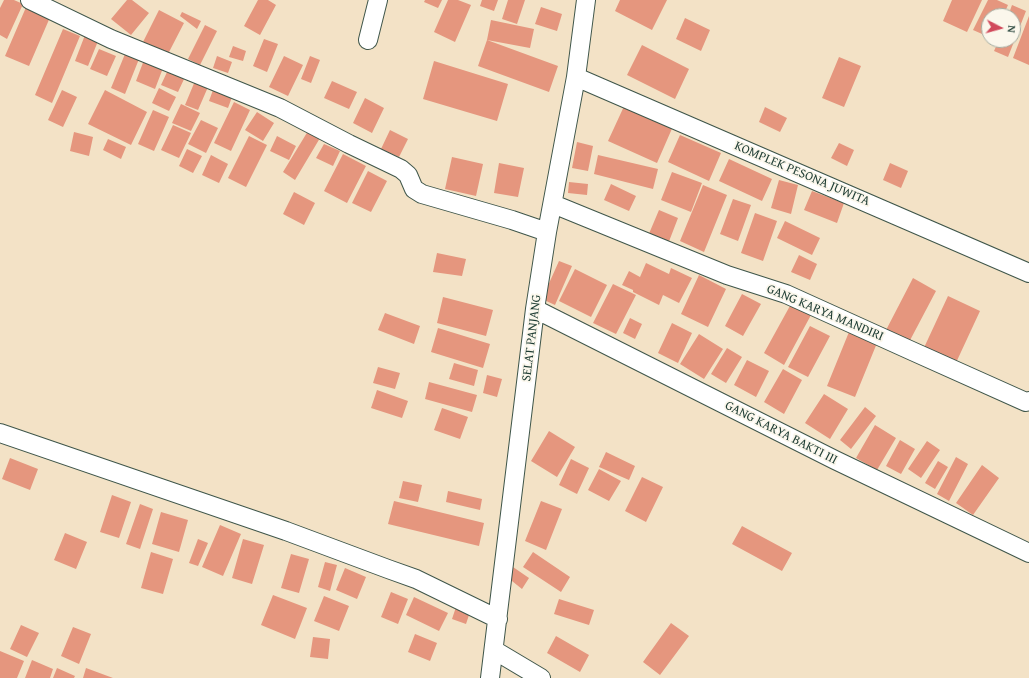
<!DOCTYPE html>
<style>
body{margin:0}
#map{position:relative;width:1029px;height:678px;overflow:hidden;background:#f3e2c6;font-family:"Gentium Book Plus",serif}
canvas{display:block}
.north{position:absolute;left:981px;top:8px;width:40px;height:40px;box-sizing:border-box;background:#fbf7ec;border:1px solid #a3ada2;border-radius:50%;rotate:96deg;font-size:11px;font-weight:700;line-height:16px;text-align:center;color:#1f3d34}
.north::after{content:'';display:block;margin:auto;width:14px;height:18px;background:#d1495b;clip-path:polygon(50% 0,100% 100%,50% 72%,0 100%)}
</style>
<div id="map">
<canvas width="1029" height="678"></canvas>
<div class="north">N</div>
</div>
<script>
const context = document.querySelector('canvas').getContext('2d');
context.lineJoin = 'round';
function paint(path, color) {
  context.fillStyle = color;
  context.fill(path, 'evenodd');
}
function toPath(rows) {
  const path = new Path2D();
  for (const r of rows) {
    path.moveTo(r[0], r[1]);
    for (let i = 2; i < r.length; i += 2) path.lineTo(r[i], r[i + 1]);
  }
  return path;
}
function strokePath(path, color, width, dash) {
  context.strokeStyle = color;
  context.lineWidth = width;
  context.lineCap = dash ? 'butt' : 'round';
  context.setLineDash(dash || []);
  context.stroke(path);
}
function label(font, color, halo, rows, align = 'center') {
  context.font = font + ' "Gentium Book Plus",serif';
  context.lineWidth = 3.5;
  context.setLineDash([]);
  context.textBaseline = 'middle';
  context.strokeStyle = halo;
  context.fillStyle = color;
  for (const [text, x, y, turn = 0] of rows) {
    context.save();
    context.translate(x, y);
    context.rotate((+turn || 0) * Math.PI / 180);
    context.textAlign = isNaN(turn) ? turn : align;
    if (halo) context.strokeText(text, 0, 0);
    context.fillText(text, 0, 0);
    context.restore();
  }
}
const building = toPath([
 [4,0,14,0,23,4,7,39,0,35,0,8],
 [127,0,132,0,149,13,131,35,111,19],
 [258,0,268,0,276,5,260,35,244,26],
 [425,0,442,0,438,8,424,2],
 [448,0,458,0,471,5,455,42,434,32],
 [482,0,498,0,494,11,480,6],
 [508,0,525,0,517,24,502,19],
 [620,0,667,0,652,30,615,11],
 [952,0,982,0,967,32,943,21],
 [988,0,997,0,1008,5,1003,16,989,16,989,37,973,30],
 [27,5,51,15,29,66,5,56],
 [1012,5,1026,11,1008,57,994,51,999,40,1013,40,1013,16,1008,16],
 [541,7,562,14,557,31,535,24],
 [159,10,184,23,168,54,143,42],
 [182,12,201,21,197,29,180,16],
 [1029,16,1029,65,1013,58],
 [685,18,710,30,701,51,676,39],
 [491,20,534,29,530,48,487,40],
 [205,25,217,31,200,65,188,59],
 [63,29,80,36,52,103,35,95],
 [85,35,98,41,88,66,75,61],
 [264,39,278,44,267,72,253,66],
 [487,40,558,66,549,92,478,66],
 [642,45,689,69,675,99,627,75],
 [233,46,246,51,243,61,229,57],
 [99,49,116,56,107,76,90,69],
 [125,54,139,59,125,94,111,88],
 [217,56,232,62,228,73,213,68],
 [284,56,303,65,288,96,269,87],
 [310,56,320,60,311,83,301,79],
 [839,57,861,66,844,107,822,98],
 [144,60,163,68,155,89,136,81],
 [434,61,508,84,497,121,423,99],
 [168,70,185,77,178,92,161,85],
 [195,81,208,87,198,110,185,105],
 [332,81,357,92,349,109,324,98],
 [159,88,176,97,169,111,152,103],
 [62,90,77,97,63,127,48,120],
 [105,90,147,112,131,145,88,124],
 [213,90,232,97,228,108,209,101],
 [365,98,384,108,372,133,353,123],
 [234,102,250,110,231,151,214,143],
 [626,102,674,124,657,163,608,141],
 [181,104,200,113,191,131,172,123],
 [765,107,787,118,780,132,759,122],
 [153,110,169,117,154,151,138,144],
 [257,112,274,123,263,141,245,130],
 [201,120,218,128,206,153,188,144],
 [173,125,191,133,179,158,161,150],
 [390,130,408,139,399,157,381,149],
 [308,131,320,138,295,180,283,172],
 [74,132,93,137,89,156,70,151],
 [680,135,721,153,709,181,668,162],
 [249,136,267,145,246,187,228,178],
 [277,136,296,146,289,160,270,151],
 [108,139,126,147,121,159,103,150],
 [577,142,593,146,588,171,572,168],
 [839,143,854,150,847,166,831,158],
 [324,144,340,151,333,166,316,158],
 [187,149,202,156,193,173,179,166],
 [343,154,366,166,347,203,324,191],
 [211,155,228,164,219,183,202,175],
 [598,155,658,169,653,189,594,174],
 [452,157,483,164,476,196,445,189],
 [729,159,772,179,762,201,719,181],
 [499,163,524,168,518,197,494,193],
 [890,163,908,171,901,188,883,180],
 [368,171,387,181,371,212,352,203],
 [672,172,702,183,691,212,661,200],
 [779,180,798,185,791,214,771,208],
 [569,182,588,184,587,195,568,193],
 [611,184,636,196,629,211,604,200],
 [703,185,727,195,704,252,680,241],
 [812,191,844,203,837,223,804,210],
 [294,192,315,203,304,225,283,214],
 [733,199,751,205,738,241,720,234],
 [659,210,678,218,668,244,648,236],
 [755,213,777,221,763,261,741,253],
 [785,221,820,238,812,255,777,238],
 [437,253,466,259,462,276,433,272],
 [799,255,817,264,810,280,791,272],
 [559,261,572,266,555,305,542,299],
 [646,263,669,274,671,268,692,278,679,303,663,295,659,305,633,292,633,290,622,285,629,271,640,277],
 [575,269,607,285,591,317,559,301],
 [699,275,726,289,708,327,681,314],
 [913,278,936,291,907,346,884,334],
 [613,284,636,295,616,334,593,323],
 [742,294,761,304,743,336,725,326],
 [948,296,980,311,954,367,922,352],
 [443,297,493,310,486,336,437,323],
 [791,304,811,315,784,365,764,353],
 [385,313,420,326,414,344,378,330],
 [630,318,642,324,635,339,623,333],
 [672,323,692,333,678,363,658,353],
 [810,326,830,336,808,377,788,367],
 [438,328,490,344,483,368,431,352],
 [849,332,877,343,855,397,827,386],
 [699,334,723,349,704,379,680,364],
 [727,348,742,357,726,383,711,374],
 [747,360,769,371,756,397,734,385],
 [454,363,478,370,474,386,449,379],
 [378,367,400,373,395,389,373,383],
 [783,369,802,380,784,414,764,402],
 [487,375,502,379,497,397,483,393],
 [429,382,477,395,472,412,425,399],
 [377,390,408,401,402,418,371,408],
 [824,394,848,409,830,439,805,423],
 [865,407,876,416,851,449,840,440],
 [442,408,468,417,460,439,434,430],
 [875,425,896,438,877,470,856,458],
 [549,431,575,447,557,477,531,461],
 [900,440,915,449,901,474,886,466],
 [927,441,940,450,921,478,908,469],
 [606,452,635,466,629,480,599,467],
 [956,457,968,464,949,501,937,494],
 [10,458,38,469,30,490,2,479],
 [571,459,589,468,577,494,559,485],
 [938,461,948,467,935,489,925,483],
 [982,465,999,478,973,515,956,503],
 [599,469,621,481,609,501,588,490],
 [642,477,663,487,646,522,625,511],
 [403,481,422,485,418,502,399,498],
 [448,491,482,499,480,510,446,502],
 [112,495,131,502,119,538,100,532],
 [394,501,484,523,479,546,388,524],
 [541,501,562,509,546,550,525,541],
 [140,504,153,509,140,549,126,544],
 [161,512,188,520,179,552,152,544],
 [220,525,241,534,223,576,202,567],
 [742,526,792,553,782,571,732,544],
 [65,533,87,542,76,569,54,560],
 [198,539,208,543,198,566,189,563],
 [243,539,264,545,252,584,232,578],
 [151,552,173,559,163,594,141,588],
 [533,552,570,577,561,592,523,567],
 [291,554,309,559,299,593,281,588],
 [325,562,337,565,330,591,318,587],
 [513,567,529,578,522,589,507,577],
 [345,568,366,577,357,599,336,590],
 [391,592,408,599,398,624,381,617],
 [273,595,307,608,295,639,261,625],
 [324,596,349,606,339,631,314,621],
 [414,597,448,613,439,631,406,615],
 [559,599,594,610,589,625,554,614],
 [456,607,470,612,466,624,452,619],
 [671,623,689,636,660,675,643,662],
 [21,625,39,633,27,657,10,649],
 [73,627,91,634,79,664,61,656],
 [415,634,437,643,430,661,408,652],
 [556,636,589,655,580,672,547,653],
 [313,637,330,639,328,659,310,657],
 [0,651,24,661,17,678,0,678],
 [32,660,53,669,50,678,25,678],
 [57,668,75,676,74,678,53,678],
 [86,668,113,678,83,678]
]);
const minor = toPath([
 [30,0,111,39,280,108,349,144,401,169,408,175,414,189,422,194,512,220,547,232],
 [368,40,378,0],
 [576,77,1029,273],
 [553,204,727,275,786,294,912,351,1026,402,1029,401],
 [535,309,835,460,1029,553],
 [0,433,286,531,388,569,416,579,498,619],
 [494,650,541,678],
 [490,678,535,309,547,232,576,77,586,0]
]);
const streetNames = [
 ["KOMPLEK PESONA JUWITA",802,174,23],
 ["GANG KARYA MANDIRI",825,313,23],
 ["SELAT PANJANG",532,338,-83],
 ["GANG KARYA BAKTI III",781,433,27]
];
paint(building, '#e5967e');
strokePath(minor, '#3f564a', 20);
strokePath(minor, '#fff', 18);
label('13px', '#1f3d34', '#fbf7ec', streetNames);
</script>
